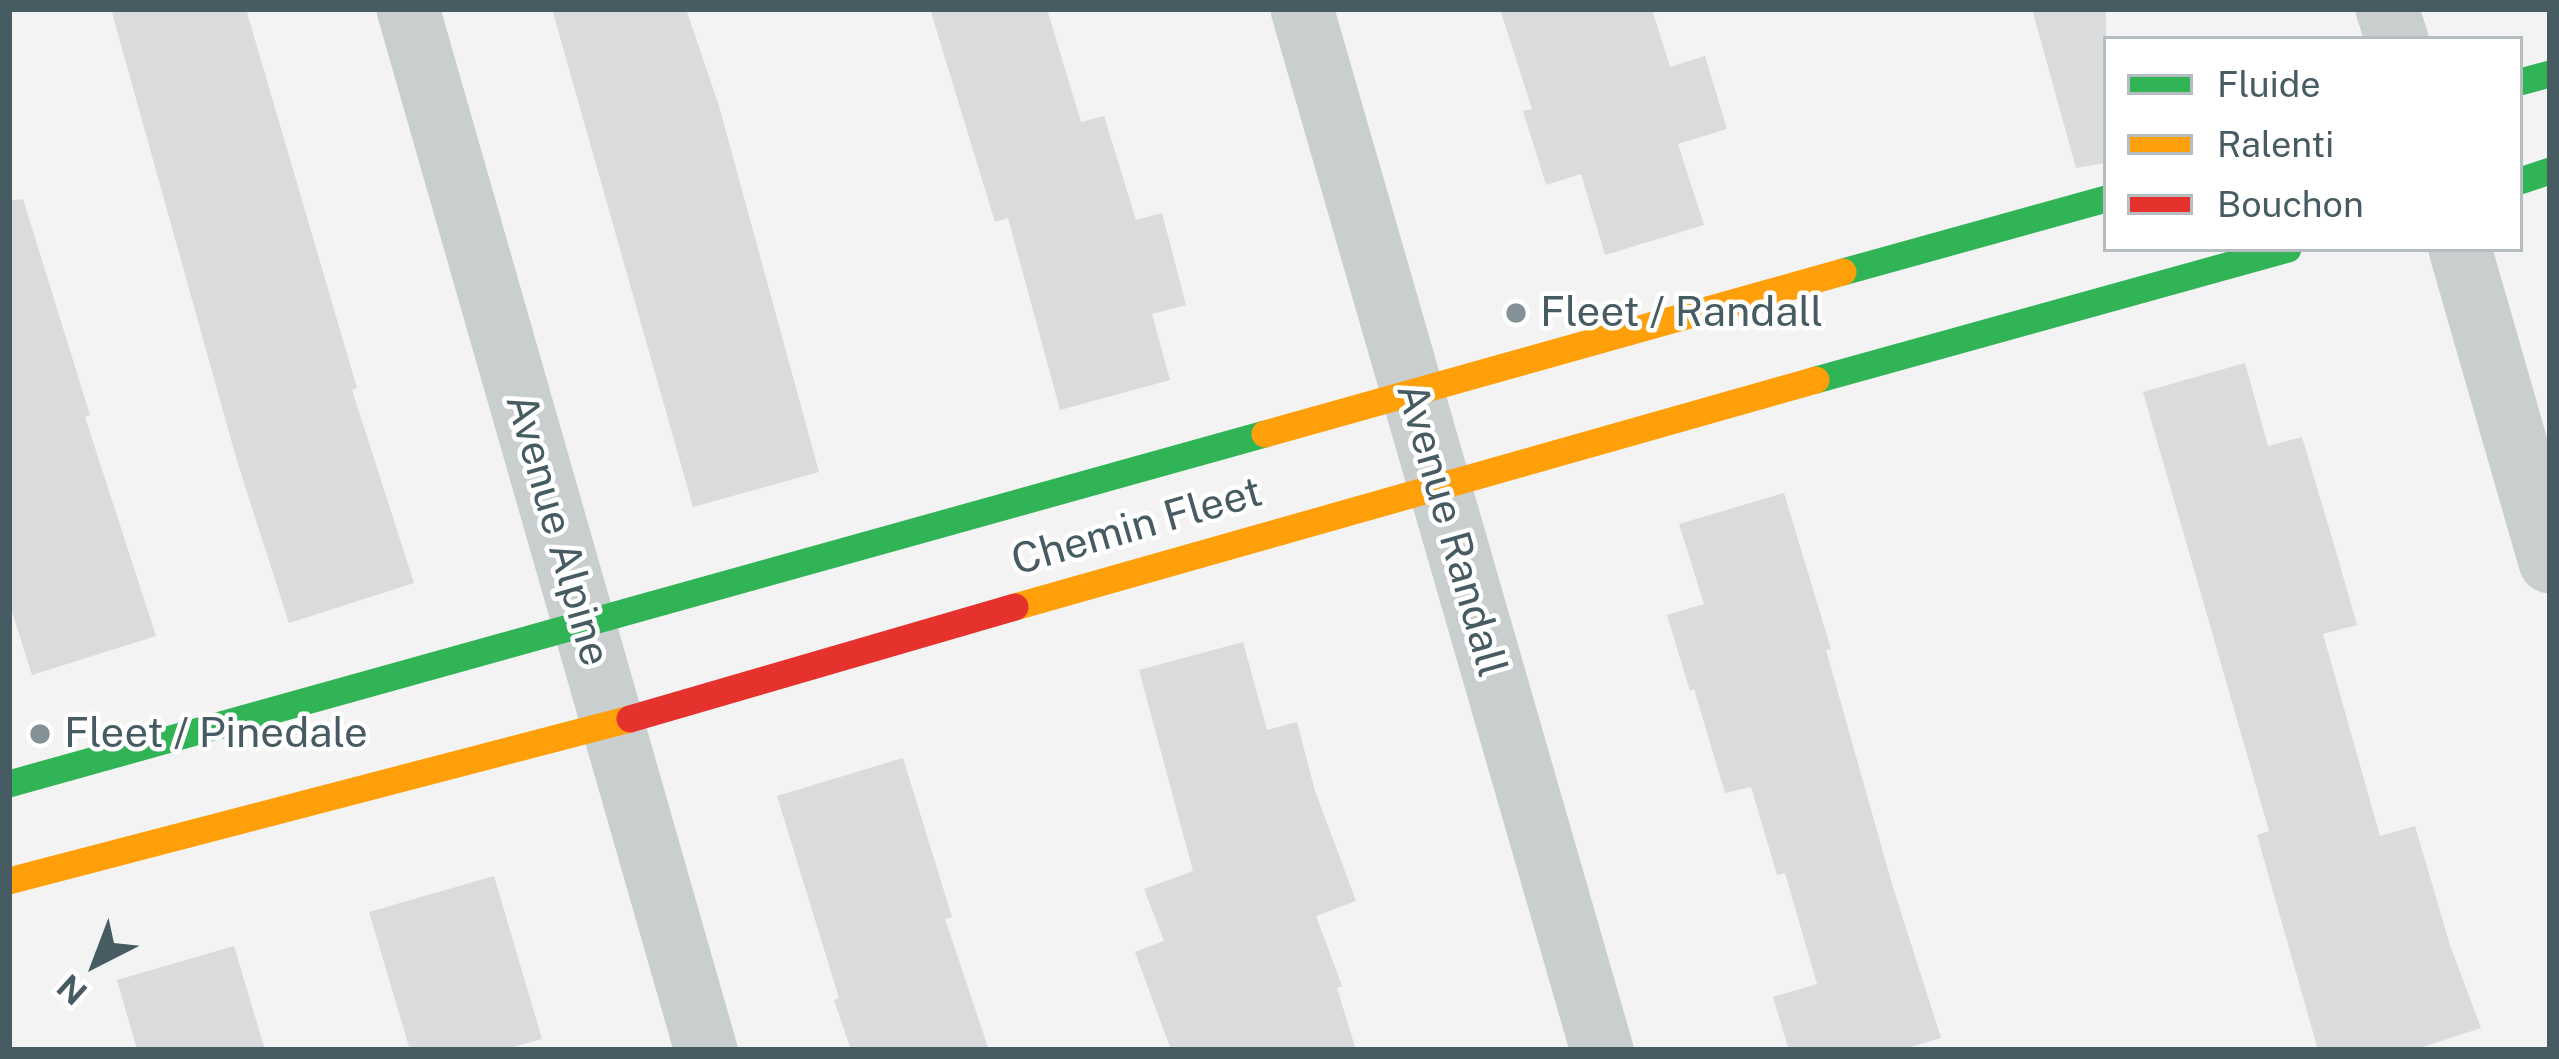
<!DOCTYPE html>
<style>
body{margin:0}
#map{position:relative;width:2559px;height:1059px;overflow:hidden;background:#f3f3f3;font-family:"Public Sans",sans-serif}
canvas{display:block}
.frame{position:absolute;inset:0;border:12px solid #475b62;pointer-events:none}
.legend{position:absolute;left:2103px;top:36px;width:420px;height:216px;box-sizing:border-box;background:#fff;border:3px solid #b5bdc0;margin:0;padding:15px 21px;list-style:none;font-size:36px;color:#475b62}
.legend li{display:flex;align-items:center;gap:24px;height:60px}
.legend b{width:60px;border:3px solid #b5bdc0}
.north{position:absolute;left:36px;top:903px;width:120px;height:120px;-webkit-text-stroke:9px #fff;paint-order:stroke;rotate:222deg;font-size:33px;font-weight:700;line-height:48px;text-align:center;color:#475b62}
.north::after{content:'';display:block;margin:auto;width:42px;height:54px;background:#475b62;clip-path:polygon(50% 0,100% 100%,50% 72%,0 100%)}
</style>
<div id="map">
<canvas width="2559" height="1059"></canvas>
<div class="frame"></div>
<ul class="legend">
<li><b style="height:15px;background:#30b455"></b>Fluide</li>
<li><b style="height:15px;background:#ff9f0a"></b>Ralenti</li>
<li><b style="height:15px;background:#e5322d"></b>Bouchon</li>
</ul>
<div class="north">N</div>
</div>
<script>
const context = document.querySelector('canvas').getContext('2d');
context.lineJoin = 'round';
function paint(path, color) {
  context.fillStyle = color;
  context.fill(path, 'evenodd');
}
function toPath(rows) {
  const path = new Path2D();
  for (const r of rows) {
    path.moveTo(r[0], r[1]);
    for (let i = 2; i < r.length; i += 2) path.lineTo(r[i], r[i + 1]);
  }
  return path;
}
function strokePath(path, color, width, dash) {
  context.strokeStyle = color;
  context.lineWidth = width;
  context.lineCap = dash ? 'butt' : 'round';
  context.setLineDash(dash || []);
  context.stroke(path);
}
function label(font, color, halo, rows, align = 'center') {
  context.font = font + ' "Public Sans",sans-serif';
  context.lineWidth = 9;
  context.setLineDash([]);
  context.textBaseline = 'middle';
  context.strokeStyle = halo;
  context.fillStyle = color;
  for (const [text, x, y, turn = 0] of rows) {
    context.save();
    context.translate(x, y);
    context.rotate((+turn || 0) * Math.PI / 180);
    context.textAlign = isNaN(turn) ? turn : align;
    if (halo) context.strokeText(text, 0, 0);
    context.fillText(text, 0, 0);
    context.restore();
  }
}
const building = toPath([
 [111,9,246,9,357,388,352,390,414,583,289,623,237,461],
 [552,9,686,9,719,106,819,472,693,507],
 [930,9,1047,9,1081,122,1104,116,1136,220,1162,213,1186,305,1152,314,1170,380,1060,410,1008,218,995,222],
 [1500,9,1652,9,1670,67,1705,56,1727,129,1678,144,1704,225,1605,255,1581,174,1546,185,1523,111,1532,109],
 [2032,9,2106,9,2106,163,2076,168],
 [23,199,90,415,85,417,156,636,32,675,9,602,9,201],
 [2245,363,2268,446,2302,437,2335,548,2357,625,2323,634,2380,836,2415,826,2450,945,2481,1028,2414,1050,2318,1050,2257,835,2269,831,2143,392],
 [1784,493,1831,649,1826,650,1892,884,1941,1038,1901,1050,1789,1050,1773,997,1817,984,1785,873,1777,875,1751,787,1725,793,1694,689,1690,691,1667,615,1704,604,1679,524],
 [1243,642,1267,730,1297,722,1315,791,1356,901,1316,916,1342,986,1337,988,1356,1050,1171,1050,1135,952,1164,941,1144,889,1193,871,1139,670],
 [903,758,952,917,945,919,989,1050,851,1050,834,1000,839,998,777,796],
 [494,876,542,1039,503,1050,410,1050,369,912],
 [234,946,265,1050,137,1050,117,980]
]);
const street = toPath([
 [408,9,706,1050],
 [1302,9,1602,1050],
 [2387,9,2397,39],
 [2460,249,2550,562]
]);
const fast = toPath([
 [2520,82,2550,74],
 [2520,181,2550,171],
 [1843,272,2106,199],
 [1816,380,2288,249],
 [9,784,1265,434]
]);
const slow = toPath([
 [1265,434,1843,272],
 [1015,607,1816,380],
 [9,881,630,719]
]);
const jam = toPath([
 [630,719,1015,607]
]);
const markers = [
 [1516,313,12,"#839095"],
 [40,734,12,"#839095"]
];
const poiNames = [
 ["Fleet / Randall",1540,313],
 ["Fleet / Pinedale",64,734]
];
const streetNames = [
 ["Chemin Fleet",1137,527,-16],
 ["Avenue Alpine",557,530,74],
 ["Avenue Randall",1451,530,74]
];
paint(building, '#dadbdc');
strokePath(street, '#c9cecf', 63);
strokePath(fast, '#30b455', 27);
strokePath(slow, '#ff9f0a', 27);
strokePath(jam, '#e5322d', 27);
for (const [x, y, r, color] of markers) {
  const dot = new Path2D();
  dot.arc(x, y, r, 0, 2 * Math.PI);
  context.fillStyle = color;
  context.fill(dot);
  strokePath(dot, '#fff', 4.5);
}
label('42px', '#475b62', '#fff', poiNames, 'left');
label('42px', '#475b62', '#fff', streetNames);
</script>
